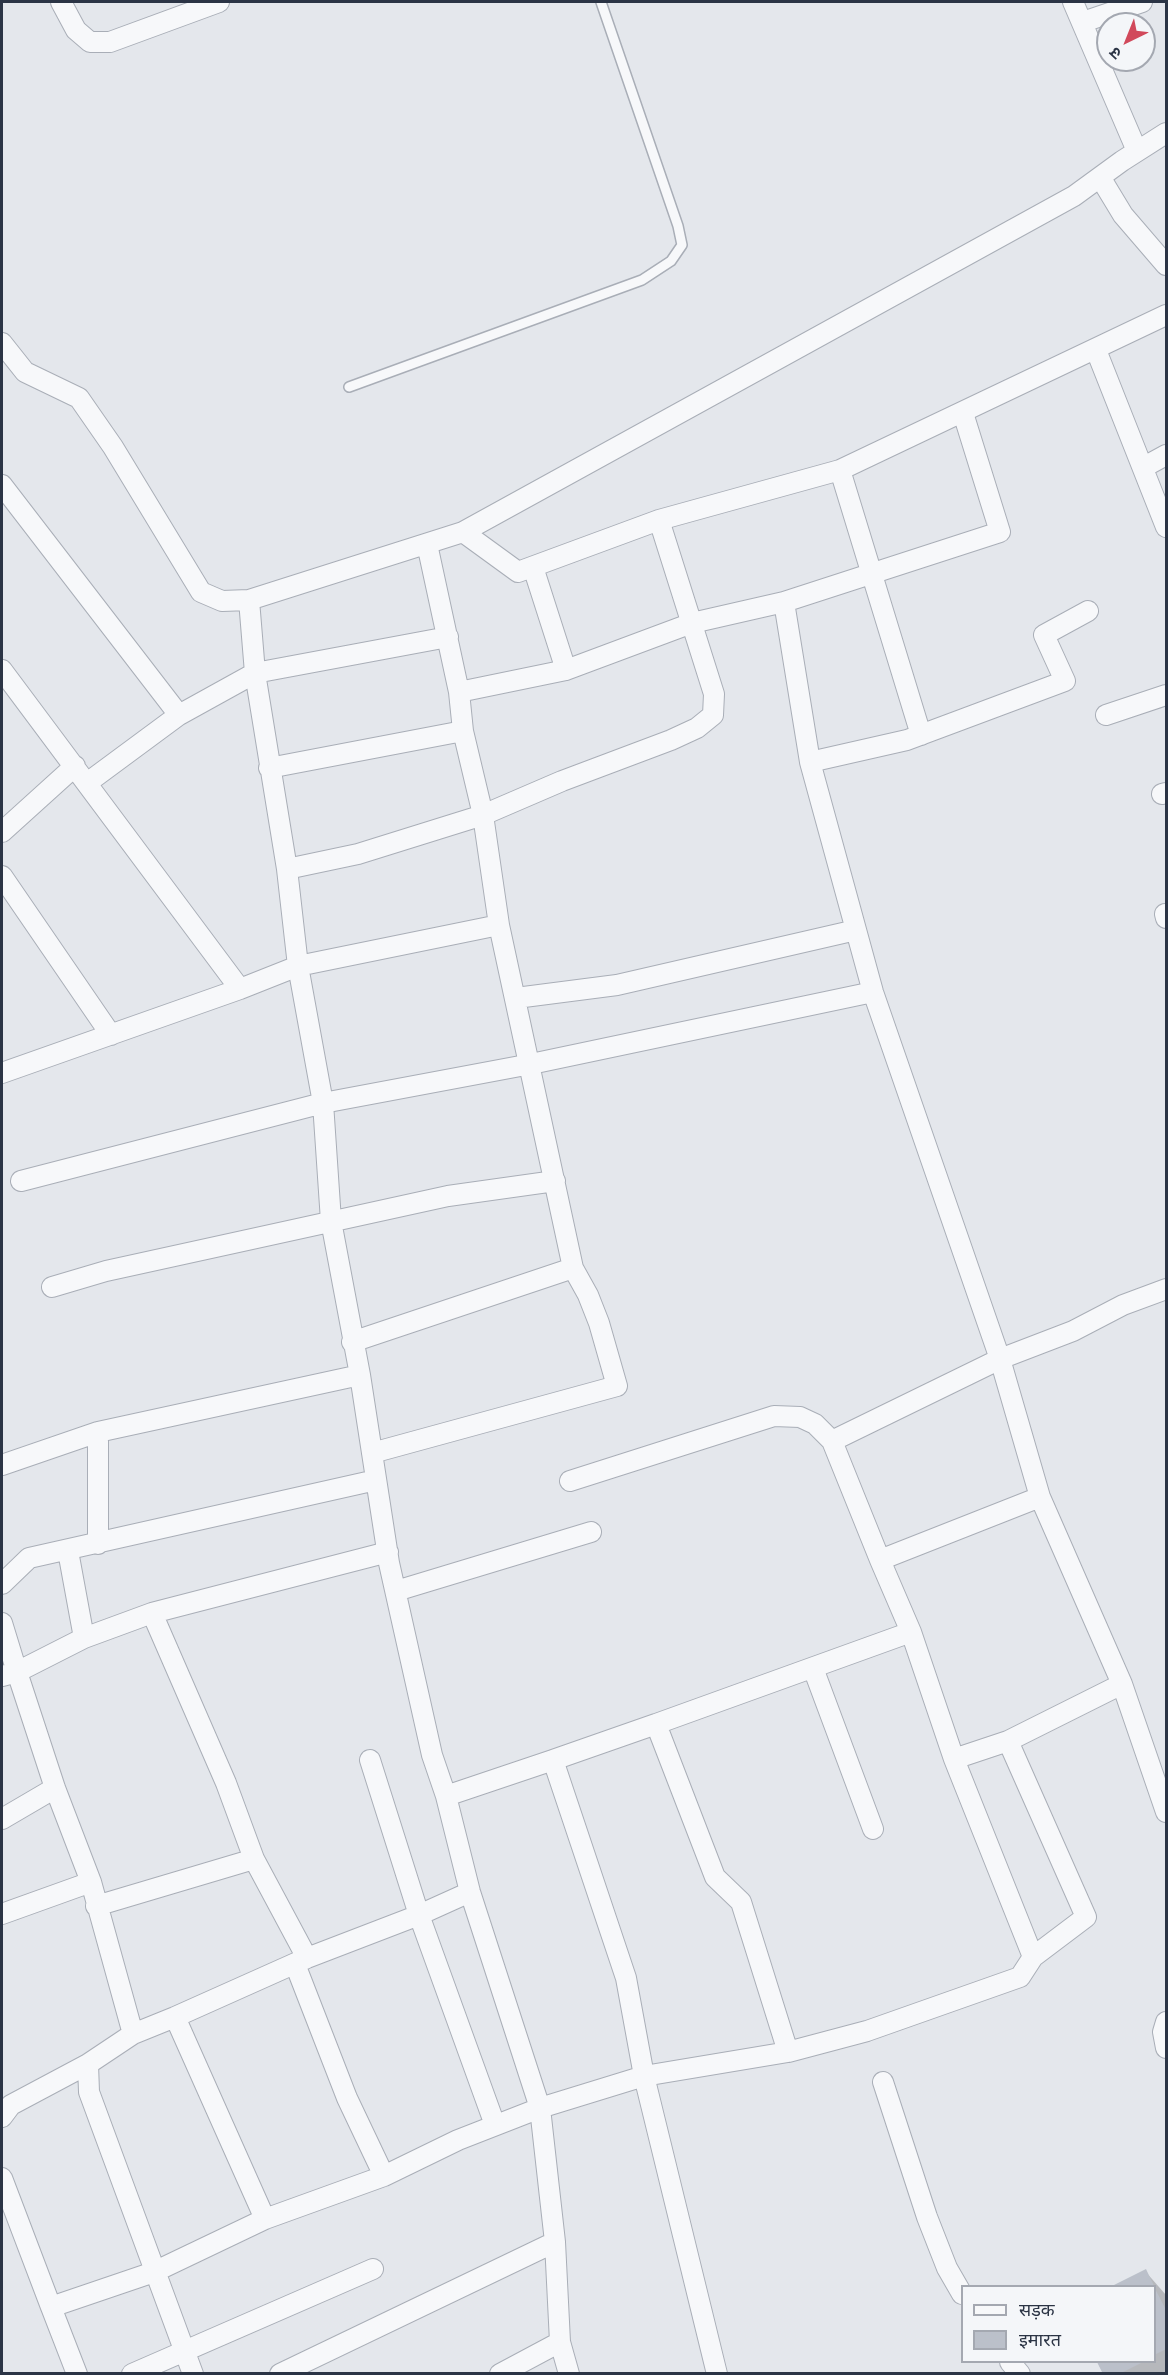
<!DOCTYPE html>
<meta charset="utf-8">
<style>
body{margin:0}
#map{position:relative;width:1168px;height:2375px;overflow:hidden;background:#e4e7ec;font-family:"Archivo Narrow","Noto Sans Devanagari",sans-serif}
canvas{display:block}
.frame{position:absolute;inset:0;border:3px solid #2b3445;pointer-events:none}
.legend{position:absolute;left:961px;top:2285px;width:195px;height:78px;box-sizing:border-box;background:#f4f6f9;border:2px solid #a4a8b1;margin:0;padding:8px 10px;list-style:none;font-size:18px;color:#2b3445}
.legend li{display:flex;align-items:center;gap:12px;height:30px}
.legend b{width:30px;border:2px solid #a4a8b1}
.north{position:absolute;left:1096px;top:12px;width:60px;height:60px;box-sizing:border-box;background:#f4f6f9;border:2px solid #a4a8b1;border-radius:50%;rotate:223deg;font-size:16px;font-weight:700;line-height:24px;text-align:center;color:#2b3445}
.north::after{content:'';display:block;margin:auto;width:21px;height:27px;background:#d1495b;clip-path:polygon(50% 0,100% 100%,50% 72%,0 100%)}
</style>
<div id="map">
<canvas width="1168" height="2375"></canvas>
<div class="frame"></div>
<ul class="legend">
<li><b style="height:8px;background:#f7f8fa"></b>सड़क</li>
<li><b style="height:16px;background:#bbc0ca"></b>इमारत</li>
</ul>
<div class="north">उ</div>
</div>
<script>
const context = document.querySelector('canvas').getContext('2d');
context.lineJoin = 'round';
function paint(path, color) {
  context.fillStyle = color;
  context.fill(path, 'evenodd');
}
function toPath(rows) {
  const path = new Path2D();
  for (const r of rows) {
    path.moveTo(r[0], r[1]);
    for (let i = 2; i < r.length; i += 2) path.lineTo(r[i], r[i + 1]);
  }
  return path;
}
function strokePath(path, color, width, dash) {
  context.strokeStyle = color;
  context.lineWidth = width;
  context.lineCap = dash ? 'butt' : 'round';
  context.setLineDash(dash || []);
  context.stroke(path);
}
const shadow = toPath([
 [1145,2271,1166,2295,1166,2374,1104,2374,1098,2362,1154,2362,1154,2286,1115,2286]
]);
const building = toPath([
 [1146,2269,1154,2286,1112,2286],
 [1154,2287,1166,2310,1166,2349,1154,2355],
 [1097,2362,1143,2362,1119,2374,1103,2374]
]);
const lane = toPath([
 [349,387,642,280,671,261,682,245,678,226,601,2]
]);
const street = toPath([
 [61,2,76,30,90,42,110,42,219,2],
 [1073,2,1137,151],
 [1083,22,1142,2],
 [1100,177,1123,215,1166,265],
 [2,343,25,372,79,398,113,447,201,592,222,601,249,600,463,532,518,572,659,520,840,470,1166,315],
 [1096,350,1166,527],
 [1144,467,1166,455],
 [840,470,921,735],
 [2,485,179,715,255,673,448,637],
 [463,532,1074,196,1122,161,1166,133],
 [533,567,566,670],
 [249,600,255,673,287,869,298,966,323,1103,331,1221,360,1375,389,1563,432,1755,446,1796,470,1892,540,2108,555,2242,560,2342,569,2374],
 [784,602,810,762,873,992,1000,1359,1040,1497,1122,1684,1166,1812],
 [2,670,240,989],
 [459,692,566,670,692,623,784,602,1000,532,963,413],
 [1106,715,1166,695],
 [810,762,907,740,1065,681,1044,635,1088,611],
 [269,768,463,731],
 [87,783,179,715],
 [1162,794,1166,793],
 [2,832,75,766],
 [287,869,358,854,483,815,562,781,671,740,697,728,713,715,714,694,659,520],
 [2,876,111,1035],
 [1165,914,1166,918],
 [516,998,617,985,856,930],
 [2,1073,240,989,298,966,499,925,483,815,463,731,459,692,427,544],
 [21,1181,323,1103,531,1064,873,992],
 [52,1287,106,1271,448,1196,555,1181],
 [352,1342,573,1268,499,925],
 [98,1432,360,1375],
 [832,1441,1000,1359,1073,1331,1123,1305,1166,1289],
 [372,1453,617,1386,599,1323,588,1295,573,1268],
 [2,1465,98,1432,98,1544],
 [570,1481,774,1416,800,1417,815,1424,832,1441,880,1560,1040,1497],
 [68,1551,84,1638,17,1672,55,1788,91,1882,133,2034,175,2017],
 [2,1584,29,1558,376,1480],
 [396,1591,591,1532],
 [152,1613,226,1783,254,1859,307,1958],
 [2,1623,17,1672,2,1676],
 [84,1638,152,1613,388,1552],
 [813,1668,873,1829],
 [1008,1741,1122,1684],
 [954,1759,1033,1957],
 [370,1760,419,1915,470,1892],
 [553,1760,656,1724],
 [446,1796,553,1760,626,1978,644,2076,717,2374],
 [2,1819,55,1788],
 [96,1906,254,1859],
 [2,1914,91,1882],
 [295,1964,347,2098,384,2176],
 [1166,2022,1163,2032,1166,2048],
 [788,2052,741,1902,715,1877,656,1724,911,1632],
 [88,2064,89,2092,193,2374],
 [883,2082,927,2217,947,2268,962,2294],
 [2,2117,11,2105,88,2064,133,2034],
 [2,2178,51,2307],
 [265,2219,384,2176,458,2140,540,2108,644,2076,788,2052,867,2031,1020,1977,1033,1957,1086,1917,1008,1741,954,1759,911,1632,880,1560],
 [1010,2362,1020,2374],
 [77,2374,51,2307,154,2272,265,2219,175,2017,307,1958,419,1915,495,2125],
 [132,2374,373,2269],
 [280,2374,555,2242],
 [500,2374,560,2342]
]);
paint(shadow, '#0003');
paint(building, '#bbc0ca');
strokePath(lane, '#a9aeb7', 12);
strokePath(street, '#a9aeb7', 22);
strokePath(lane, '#f7f8fa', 9);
strokePath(street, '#f7f8fa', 20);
</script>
